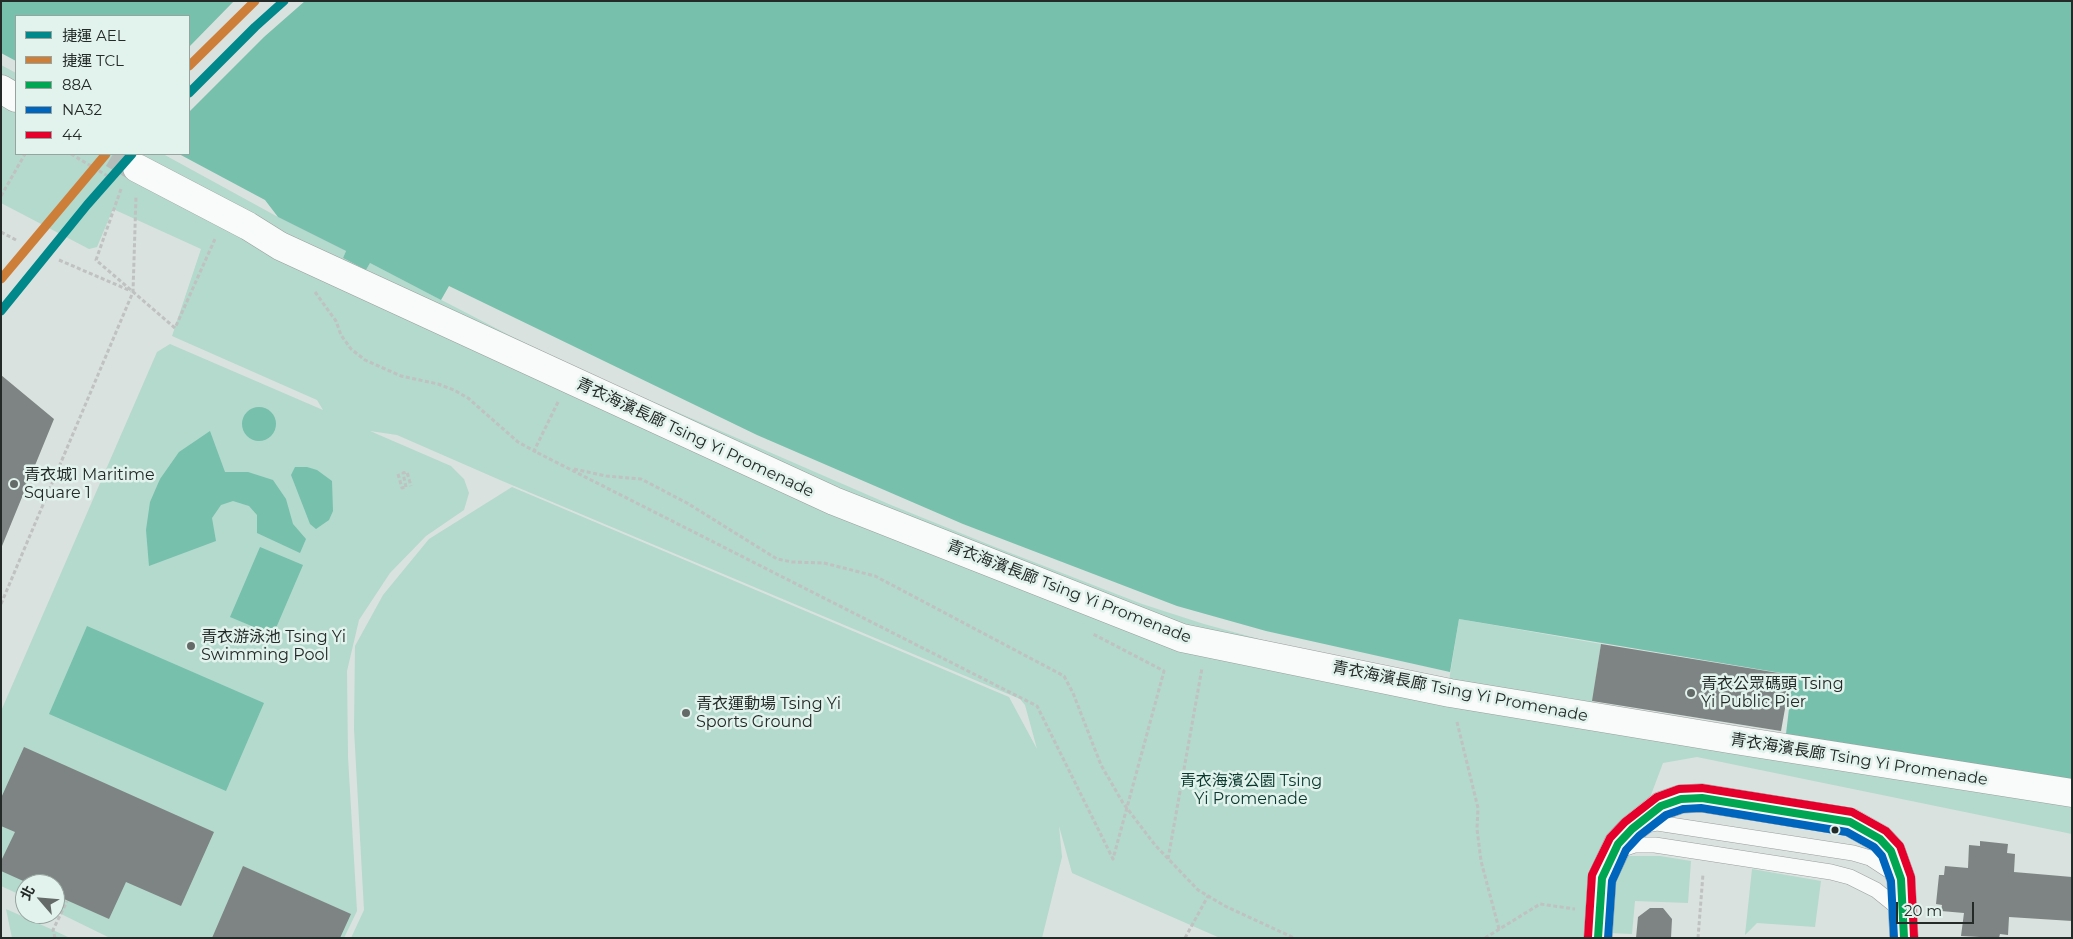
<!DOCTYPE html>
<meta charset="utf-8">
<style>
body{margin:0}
#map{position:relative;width:2073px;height:939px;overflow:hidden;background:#d9e2df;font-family:Montserrat,"Noto Sans TC",sans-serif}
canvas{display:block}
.frame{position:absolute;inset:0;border:2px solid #242a28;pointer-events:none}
.legend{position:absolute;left:15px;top:15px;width:175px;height:140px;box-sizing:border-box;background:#e2f3ed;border:1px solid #96a39e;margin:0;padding:6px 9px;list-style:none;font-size:15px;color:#242a28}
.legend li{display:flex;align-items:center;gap:10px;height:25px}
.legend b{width:25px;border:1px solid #96a39e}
.north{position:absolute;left:15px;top:874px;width:50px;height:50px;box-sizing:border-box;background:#e2f3ed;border:1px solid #96a39e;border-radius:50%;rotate:297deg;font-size:14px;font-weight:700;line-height:20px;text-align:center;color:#242a28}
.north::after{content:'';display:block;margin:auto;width:18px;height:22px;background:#636a68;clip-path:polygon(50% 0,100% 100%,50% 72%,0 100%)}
.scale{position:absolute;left:1896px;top:902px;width:78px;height:22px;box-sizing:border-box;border:2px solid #242a28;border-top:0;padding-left:6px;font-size:15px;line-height:18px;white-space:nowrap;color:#242a28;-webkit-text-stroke:4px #e2f3ed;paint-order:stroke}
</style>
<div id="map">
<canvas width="2073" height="939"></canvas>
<div class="frame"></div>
<ul class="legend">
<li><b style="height:6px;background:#00888a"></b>捷運 AEL</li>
<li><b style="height:6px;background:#cd7f3a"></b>捷運 TCL</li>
<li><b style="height:6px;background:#00a651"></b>88A</li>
<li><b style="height:6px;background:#0065bd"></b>NA32</li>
<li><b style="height:6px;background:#e4002b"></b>44</li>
</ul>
<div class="north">北</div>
<div class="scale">20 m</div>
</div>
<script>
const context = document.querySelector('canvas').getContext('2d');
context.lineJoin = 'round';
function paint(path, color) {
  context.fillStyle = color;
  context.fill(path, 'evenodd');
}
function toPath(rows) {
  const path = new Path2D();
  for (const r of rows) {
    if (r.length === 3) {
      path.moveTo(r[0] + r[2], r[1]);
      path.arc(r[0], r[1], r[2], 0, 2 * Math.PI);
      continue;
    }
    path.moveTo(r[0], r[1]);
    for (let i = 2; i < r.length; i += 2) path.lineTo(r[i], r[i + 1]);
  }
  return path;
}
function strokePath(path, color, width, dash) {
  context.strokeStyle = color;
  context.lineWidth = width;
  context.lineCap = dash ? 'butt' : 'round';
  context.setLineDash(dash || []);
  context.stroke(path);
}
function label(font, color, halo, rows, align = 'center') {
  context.font = font + ' Montserrat,"Noto Sans TC",sans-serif';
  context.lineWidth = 5;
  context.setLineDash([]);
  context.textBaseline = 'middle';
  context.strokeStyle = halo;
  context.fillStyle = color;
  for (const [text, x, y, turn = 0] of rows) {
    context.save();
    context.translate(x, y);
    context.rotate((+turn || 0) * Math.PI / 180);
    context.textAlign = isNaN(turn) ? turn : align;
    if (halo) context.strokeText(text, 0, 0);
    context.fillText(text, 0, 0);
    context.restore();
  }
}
const green = toPath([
 [1,65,16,73,16,154,163,154,278,217,346,251,343,258,366,270,370,263,511,336,601,379,891,505,995,547,1142,604,1204,624,1259,639,1362,664,1449,681,1459,619,1601,644,1591,711,2072,779,2072,834,1697,757,1663,763,1628,856,1660,856,1691,861,1688,903,1635,901,1632,934,1608,933,1596,938,1220,938,1072,873,1059,826,1062,857,1042,938,351,938,364,910,354,729,355,646,383,595,429,539,512,487,1009,697,1037,749,1025,705,1020,699,500,480,397,435,370,431,451,466,464,479,469,493,464,510,426,536,390,573,359,620,347,671,348,757,357,911,344,938,110,938,55,911,55,884,25,884,25,897,1,886,1,711,157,352,170,344,323,410,317,400,172,336,201,249,113,209,97,247,89,249,1,203],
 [1752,869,1821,881,1815,927,1757,923,1745,935],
 [6,909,53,930,70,938,12,938]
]);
const water = toPath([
 [1,1,2072,1,2072,779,1786,734,1793,675,1459,619,1450,672,1266,631,1177,606,963,524,757,435,449,286,441,300,370,263,366,270,343,258,346,251,278,217,265,200,179,154,189,154,189,16,16,16,16,61,1,53],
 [259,424,17],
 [210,431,225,472,248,472,273,480,286,499,293,524,306,539,300,553,257,533,257,515,249,506,233,501,221,505,212,518,216,541,149,566,146,530,150,502,160,479,179,452],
 [295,467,307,467,317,470,332,481,333,511,329,520,316,529,310,524,291,475],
 [260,547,303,565,273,635,230,617],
 [87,626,264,703,226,791,49,714]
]);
const pier = toPath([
 [234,1,305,1,264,37,189,112,189,47]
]);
const building = toPath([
 [1,375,54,419,2,546,1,546],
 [1601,644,1791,675,1781,731,1592,701],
 [24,747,214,832,181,906,126,882,109,919,55,895,55,884,30,884,1,871,1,861,15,832,1,826,1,798],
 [1980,841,2008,844,2007,853,2015,854,2014,872,2072,877,2072,921,2009,917,2008,935,2000,934,1999,938,1961,936,1964,913,1941,911,1942,905,1936,904,1939,875,1944,875,1945,866,1968,868,1969,845,1980,846],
 [243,866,351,914,340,938,212,938],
 [1650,908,1663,908,1672,919,1671,938,1636,938,1638,917]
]);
const streetTunnel = toPath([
 [113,154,137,168]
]);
const path = toPath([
 [71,154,111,178],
 [121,189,96,260,175,328,215,239],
 [1,196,25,154],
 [1,232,16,240],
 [59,260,131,291],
 [315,292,336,321,341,335,351,349,365,360,401,376,438,384,454,390,468,398,518,442,536,452],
 [558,402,534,451,1037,706,1113,859,1164,671,1093,634],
 [574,469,606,476,641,479,687,503,777,559,792,562,824,563,875,576,1064,676,1073,693,1101,765,1123,803,1155,845,1198,890,1225,906,1294,938],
 [398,474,402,488,406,487],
 [406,487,403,473,407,472,411,486],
 [1,604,133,292,136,196],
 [1457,722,1478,808,1477,829,1481,861,1499,929],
 [1168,859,1202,668],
 [55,938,53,930,67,901],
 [1185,938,1208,896],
 [1485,938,1540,904,1575,909],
 [1698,938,1703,874]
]);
const lane = toPath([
 [1640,826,1657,823,1853,853,1870,858,1896,875],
 [1617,851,1635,845,1655,845,1831,872,1850,877,1876,890,1902,911]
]);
const street = toPath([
 [1,89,16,98],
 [137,168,248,226,280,246,834,501,1182,638,1450,693,1735,740,2072,793],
 [1598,938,1602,878,1618,844,1632,829,1661,806,1681,799,1702,798,1850,822,1880,839,1891,851,1901,879,1904,938]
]);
const bus1 = toPath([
 [1598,938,1602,878,1618,844,1632,829,1661,806,1681,799,1702,798,1850,822,1880,839,1891,851,1901,879,1904,938]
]);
const bus2 = toPath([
 [1608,938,1612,881,1626,850,1639,836,1666,815,1683,809,1701,808,1847,832,1874,847,1882,856,1891,881,1894,938]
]);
const bus3 = toPath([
 [1588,937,1592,875,1610,838,1625,822,1657,797,1679,789,1702,788,1852,812,1886,831,1900,846,1911,877,1914,937]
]);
const metro1 = toPath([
 [189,93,255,27,284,1],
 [1,311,87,205,132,154]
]);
const metro2 = toPath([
 [189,66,255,1],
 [1,279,106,154]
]);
const markers = [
 [14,484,5,"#636a68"],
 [191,646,5,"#636a68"],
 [1691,693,5,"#636a68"],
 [686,713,5,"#636a68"],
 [1835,830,4.5,"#242a28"]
];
const streetNames = [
 ["青衣海濱長廊 Tsing Yi Promenade",695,438,25],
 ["青衣海濱長廊 Tsing Yi Promenade",1069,592,21],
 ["青衣海濱長廊 Tsing Yi Promenade",1460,692,11],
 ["青衣海濱長廊 Tsing Yi Promenade",1859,760,9]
];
const poiNames = [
 ["青衣城1 Maritime",24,475],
 ["Square 1",24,493],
 ["青衣游泳池 Tsing Yi",201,637],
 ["Swimming Pool",201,655],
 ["青衣公眾碼頭 Tsing",1701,684],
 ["Yi Public Pier",1701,702],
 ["青衣運動場 Tsing Yi",696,704],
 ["Sports Ground",696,722]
];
const parkNames = [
 ["青衣海濱公園 Tsing",1251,781],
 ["Yi Promenade",1251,799]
];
paint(green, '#b4d9cd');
paint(water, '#76c0ac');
paint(pier, '#d9e2df');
paint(building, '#7e8483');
strokePath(streetTunnel, '#b5bdba', 28, [28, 14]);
strokePath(lane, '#999f9d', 16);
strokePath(street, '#999f9d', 29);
strokePath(path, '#bfc2c0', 3, [4, 2.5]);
strokePath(lane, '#f9fbfa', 15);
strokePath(street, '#f9fbfa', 28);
strokePath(bus1, '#00a651', 8);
strokePath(bus2, '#0065bd', 8);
strokePath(bus3, '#e4002b', 8);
strokePath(metro1, '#00888a', 9);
strokePath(metro2, '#cd7f3a', 9);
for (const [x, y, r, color] of markers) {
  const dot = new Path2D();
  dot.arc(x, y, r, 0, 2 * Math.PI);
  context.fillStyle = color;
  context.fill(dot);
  strokePath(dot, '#e2f3ed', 2);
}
label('16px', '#242a28', '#e2f3ed', streetNames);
label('16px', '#242a28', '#e2f3ed', poiNames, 'left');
label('16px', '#0b392e', '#e2f3ed', parkNames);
</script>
